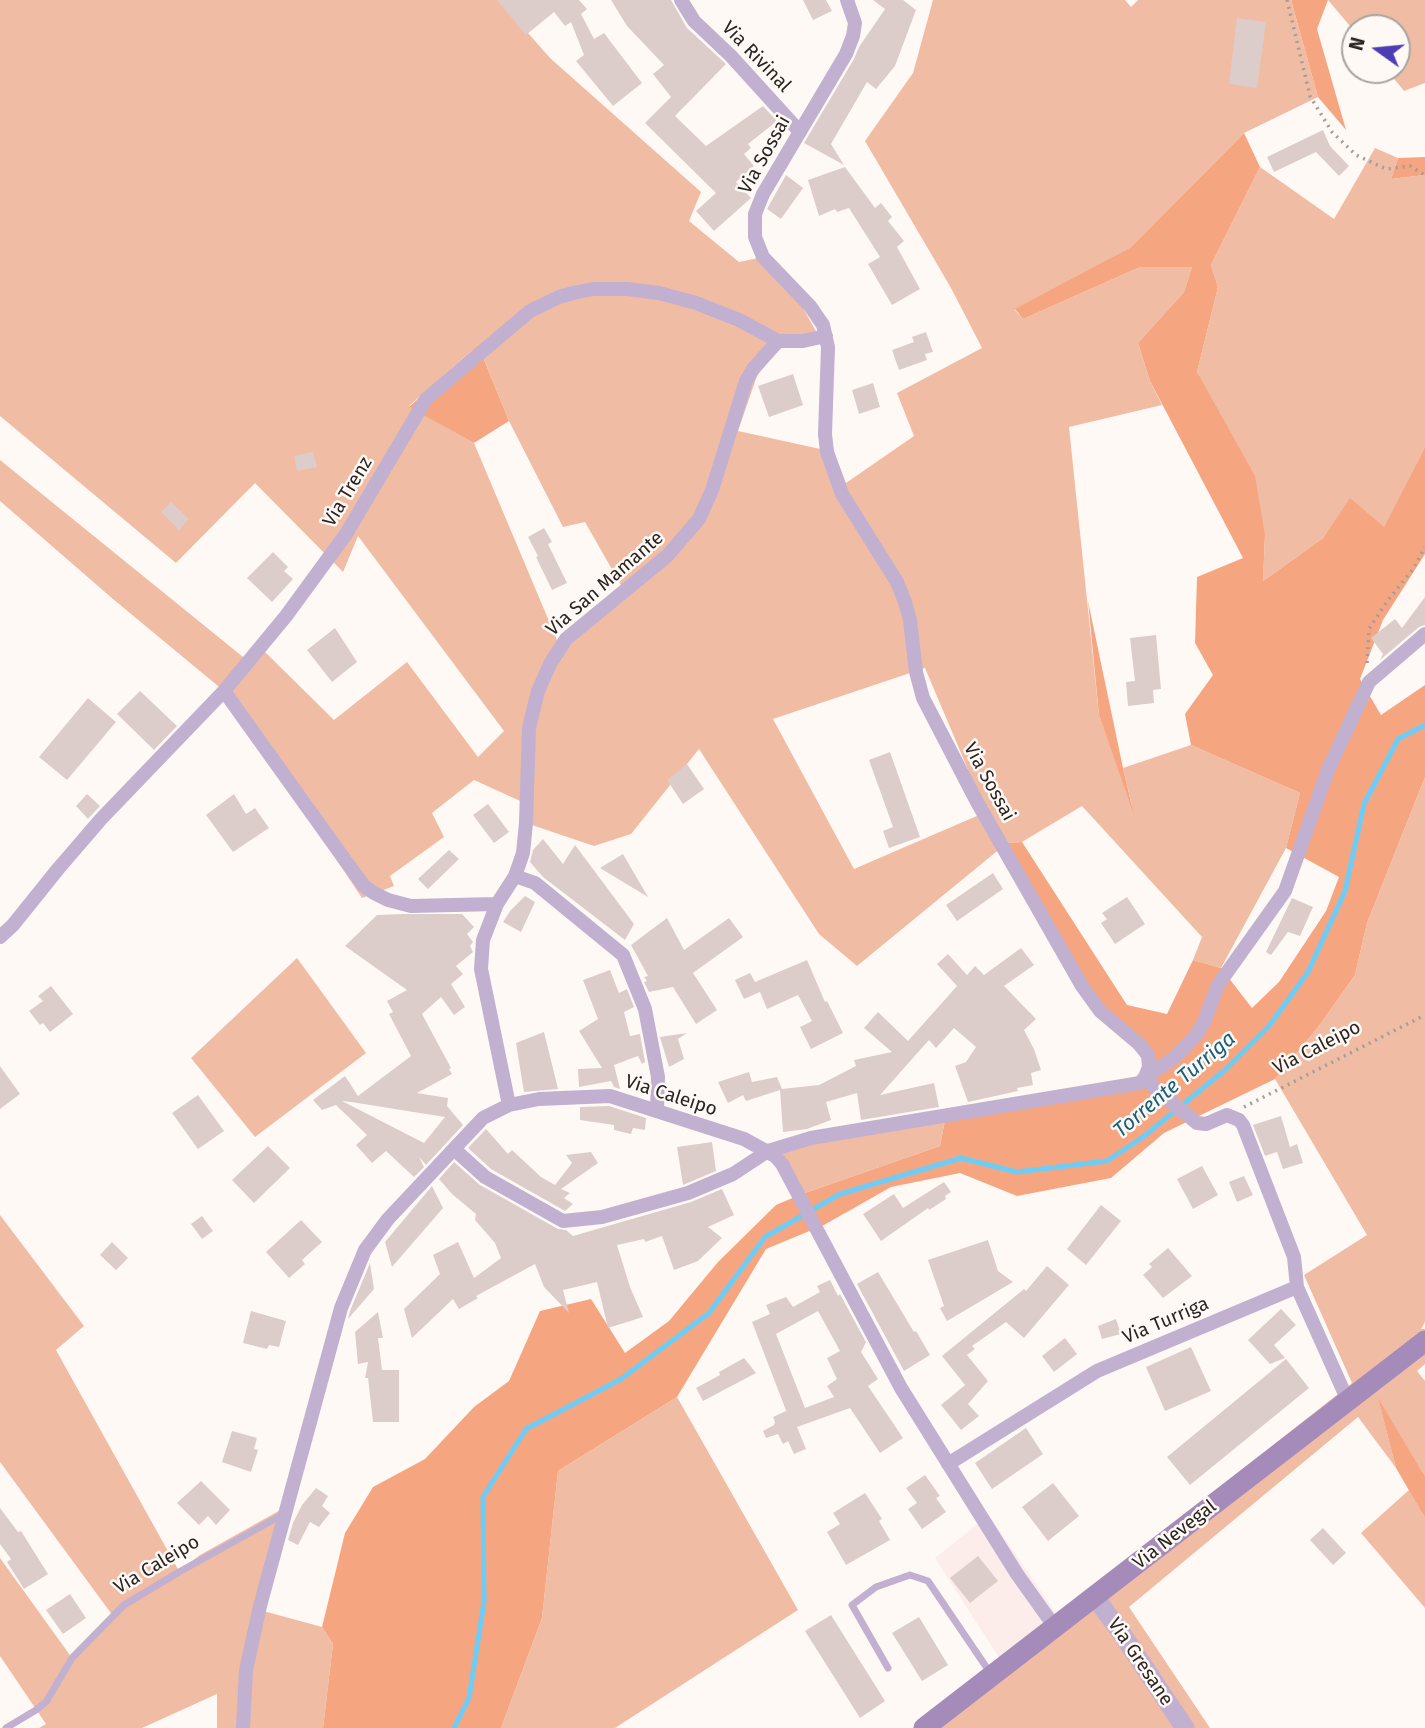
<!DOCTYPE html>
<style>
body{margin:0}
#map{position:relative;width:1425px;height:1728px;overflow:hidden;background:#fff9f6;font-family:"Fira Sans",sans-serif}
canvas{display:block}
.north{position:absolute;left:1341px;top:14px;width:70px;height:70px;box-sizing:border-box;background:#fff9f6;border:2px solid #a9a4a1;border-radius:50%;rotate:285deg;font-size:19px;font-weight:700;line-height:28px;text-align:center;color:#282421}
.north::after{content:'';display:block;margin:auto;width:24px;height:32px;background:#4d3db4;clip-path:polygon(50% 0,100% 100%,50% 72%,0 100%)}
</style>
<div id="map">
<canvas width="1425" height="1728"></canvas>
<div class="north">N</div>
</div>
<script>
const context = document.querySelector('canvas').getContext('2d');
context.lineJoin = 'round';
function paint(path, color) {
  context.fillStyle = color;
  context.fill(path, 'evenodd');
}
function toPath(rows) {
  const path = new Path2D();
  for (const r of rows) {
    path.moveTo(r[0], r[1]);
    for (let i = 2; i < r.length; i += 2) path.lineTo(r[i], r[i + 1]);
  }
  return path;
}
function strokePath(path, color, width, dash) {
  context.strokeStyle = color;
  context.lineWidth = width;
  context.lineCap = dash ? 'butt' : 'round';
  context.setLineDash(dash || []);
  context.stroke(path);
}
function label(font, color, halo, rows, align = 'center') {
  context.font = font + ' "Fira Sans",sans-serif';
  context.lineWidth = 5;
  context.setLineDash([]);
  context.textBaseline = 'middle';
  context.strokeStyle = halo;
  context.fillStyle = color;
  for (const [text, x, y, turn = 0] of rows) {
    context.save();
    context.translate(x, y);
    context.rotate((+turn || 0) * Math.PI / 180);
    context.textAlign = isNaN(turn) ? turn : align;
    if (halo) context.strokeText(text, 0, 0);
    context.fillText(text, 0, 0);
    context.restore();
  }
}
const commercial = toPath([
 [989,1515,1057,1615,1000,1659,935,1558]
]);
const green = toPath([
 [0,0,499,0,550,58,701,192,689,221,739,262,758,258,803,308,822,342,787,334,757,376,738,431,834,452,846,483,914,436,897,393,982,348,951,288,865,141,913,73,933,0,1125,0,1131,7,1138,0,1291,0,1318,97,1244,133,1131,247,1015,310,1023,319,1140,267,1192,267,1184,292,1138,343,1150,381,1162,405,1069,427,1099,715,1132,806,1123,768,1191,745,1300,793,1286,848,1221,968,1193,960,1202,937,1082,806,1022,842,1007,843,857,966,819,934,699,749,631,834,594,846,526,823,529,805,474,780,432,813,444,837,390,876,394,886,362,898,224,691,113,599,0,501,0,460,248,661,263,650,334,720,407,662,478,757,504,731,358,536,343,572,255,483,176,563,0,416],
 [478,345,509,421,563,527,585,522,622,587,557,640,474,443,409,406],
 [925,668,986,812,854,869,773,719],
 [1328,0,1425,0,1425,83,1404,91,1387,70,1397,70,1397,28,1355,28,1355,32],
 [1375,148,1398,158,1391,179,1425,175,1425,447,1384,528,1350,499,1323,538,1263,581,1265,535,1197,372,1218,287,1211,265,1260,167,1334,219],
 [1425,777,1425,1322,1421,1329,1425,1329,1425,1364,1417,1371,1425,1381,1425,1476,1379,1401,1396,1468,1358,1417,1129,1607,1210,1728,913,1728,1352,1383,1304,1275,1367,1235,1275,1079,1319,1026,1355,975,1367,923],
 [297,958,366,1053,255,1137,191,1058],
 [945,1120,940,1146,802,1194,778,1152,815,1141],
 [0,1215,84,1326,56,1350,179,1571,200,1555,284,1508,256,1609,322,1627,333,1644,323,1728,217,1728,217,1694,142,1728,39,1728,46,1724,0,1656,0,1558,72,1658,113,1616,0,1462],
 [677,1397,798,1610,615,1728,501,1728,542,1618,558,1471],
 [1409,1490,1425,1518,1425,1608,1361,1533]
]);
const forest = toPath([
 [1291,0,1328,0,1317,29,1346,130,1318,97],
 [1244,133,1260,167,1211,265,1218,287,1197,372,1255,476,1265,535,1263,581,1323,538,1350,498,1384,527,1425,447,1425,554,1383,620,1360,679,1381,715,1425,685,1425,777,1367,923,1355,975,1319,1026,1275,1079,1164,1133,1111,1178,1017,1196,960,1173,891,1187,824,1225,766,1249,677,1397,558,1471,542,1618,501,1728,323,1728,333,1644,322,1627,345,1533,373,1487,425,1459,474,1407,509,1381,540,1311,591,1299,625,1353,669,1321,718,1262,776,1205,802,1194,940,1146,945,1120,1125,1090,1143,1073,1151,1049,1111,1018,1089,988,1007,843,1022,842,1127,1005,1167,1014,1193,960,1221,968,1252,1008,1279,982,1326,911,1339,877,1286,848,1300,793,1191,745,1185,714,1213,675,1195,643,1197,577,1243,558,1150,381,1138,343,1184,292,1192,267,1140,267,1023,319,1015,309,1131,247],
 [1425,157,1425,175,1391,179,1398,158],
 [478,345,509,421,474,443,409,407],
 [1088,601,1123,768,1134,815,1099,715],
 [1378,1398,1425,1476,1425,1518,1396,1468]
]);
const stream = toPath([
 [454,1728,469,1698,484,1602,483,1497,526,1429,621,1379,709,1313,765,1237,840,1194,961,1158,1017,1172,1107,1161,1143,1137,1225,1070,1269,1026,1308,972,1345,891,1364,804,1398,739,1425,725]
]);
const building = toPath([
 [497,0,579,0,587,9,581,14,594,39,604,33,642,83,613,106,576,61,584,55,571,22,565,26,554,12,526,35],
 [611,0,671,0,687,28,726,64,675,116,706,146,763,106,777,121,748,144,751,148,744,154,754,166,736,182,751,198,714,231,696,211,716,193,645,123,671,97,653,74,664,65,627,26],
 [803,0,826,0,832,11,813,20],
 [873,0,903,0,916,10,895,66,876,89,867,82,831,144,844,165,804,143,854,59,859,47,885,9],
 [1237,18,1266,22,1257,88,1229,84],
 [1323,130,1330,146,1349,166,1339,176,1316,152,1274,172,1267,157],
 [845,167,875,208,881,203,892,217,888,221,904,241,897,247,920,289,892,305,868,264,880,257,849,208,837,212,835,209,819,216,808,180],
 [786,175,803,188,781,219,767,209],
 [926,332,933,352,925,354,927,360,899,370,892,350,914,342,912,337],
 [793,374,803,405,769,417,758,386],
 [873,383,880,407,859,414,852,390],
 [313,452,317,467,297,471,294,456],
 [171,502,189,519,179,530,161,512],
 [544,528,552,542,548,544,567,583,552,590,536,557,538,556,528,537],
 [273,552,288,567,284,571,293,579,272,602,247,578],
 [1425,597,1425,625,1419,627,1380,660,1383,654,1371,638,1395,619,1402,628],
 [335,628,357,662,332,682,307,650],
 [1156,635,1161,689,1153,690,1154,703,1128,706,1126,682,1135,681,1130,638],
 [140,691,177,726,154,750,117,714],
 [88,698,116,722,67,780,39,757],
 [890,752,920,837,889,848,883,831,893,827,869,760],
 [687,764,704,789,683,804,667,780],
 [87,794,100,806,88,819,76,806],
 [234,794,246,814,255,808,269,828,233,852,206,815],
 [488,804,509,832,494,843,473,815],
 [543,839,563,864,575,845,634,924,625,940,543,877,530,862,533,850],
 [449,850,459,859,428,889,418,879],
 [623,854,648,897,600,868],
 [993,873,1003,889,957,921,946,905],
 [525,896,535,902,521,932,503,922,510,911],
 [1127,897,1145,924,1115,944,1101,923,1107,919,1102,913],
 [1292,898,1313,907,1300,936,1288,932,1271,955,1266,952],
 [405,914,462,914,474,927,467,934,473,942,470,946,473,952,456,966,463,974,451,984,465,1007,454,1015,441,997,422,1014,451,1068,449,1069,452,1074,417,1093,448,1098,447,1106,463,1125,426,1165,419,1157,424,1167,414,1177,386,1151,372,1163,356,1145,367,1135,336,1105,322,1110,313,1100,345,1076,358,1096,411,1056,389,1014,393,1012,387,1001,407,990,345,946,377,915],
 [342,1101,351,1102,445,1117,424,1143],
 [667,918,684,950,729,918,743,937,693,973,717,1010,696,1024,673,987,649,992,644,982,647,981,644,977,648,976,631,945],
 [1021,948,1034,965,1004,986,1036,1019,1024,1030,1034,1049,1041,1070,1031,1073,1033,1085,1017,1088,1018,1091,968,1102,955,1066,966,1062,976,1047,954,1028,936,1048,929,1040,880,1095,934,1083,939,1107,861,1120,857,1093,826,1102,831,1120,807,1129,783,1132,780,1090,746,1101,743,1095,728,1103,718,1082,749,1072,752,1082,777,1077,782,1089,819,1085,856,1066,854,1060,892,1052,864,1028,878,1012,908,1041,957,986,937,964,948,954,967,975,975,966,984,975],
 [807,960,825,1002,827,1001,843,1033,811,1049,800,1027,812,1021,798,995,767,1009,760,992,744,999,735,980,750,973,755,982],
 [610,970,619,993,627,989,634,1007,624,1012,630,1036,640,1034,645,1062,642,1064,638,1056,614,1065,620,1089,614,1087,611,1081,579,1087,578,1069,602,1068,579,1031,598,1019,583,980],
 [51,986,73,1014,50,1032,43,1023,40,1025,29,1011,43,1001,38,996],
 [544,1032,558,1089,524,1092,516,1043],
 [687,1033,678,1039,684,1059,669,1067,660,1037],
 [0,1066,20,1094,0,1109],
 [198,1095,224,1131,198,1149,172,1113],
 [609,1106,646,1118,645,1130,633,1128,631,1134,614,1130,614,1125,580,1120,580,1107],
 [1281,1116,1290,1147,1297,1144,1303,1163,1283,1169,1277,1152,1265,1156,1253,1125],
 [486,1129,508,1154,512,1150,541,1177,555,1185,572,1163,566,1155,591,1152,598,1163,561,1189,570,1193,564,1198,573,1204,565,1211,491,1169,468,1148],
 [712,1142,716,1171,683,1185,677,1147],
 [268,1146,290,1168,254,1203,232,1180],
 [454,1162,480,1185,558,1229,566,1230,573,1236,691,1202,722,1189,734,1215,708,1227,722,1238,698,1261,674,1270,662,1236,645,1242,644,1239,617,1245,630,1287,643,1317,608,1328,597,1282,563,1290,569,1313,544,1287,535,1264,476,1296,478,1298,459,1309,453,1299,412,1338,404,1309,440,1274,433,1255,458,1242,474,1278,501,1258,495,1243,475,1220,476,1214,452,1194,439,1179],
 [1202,1166,1218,1195,1193,1209,1177,1179],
 [1244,1176,1253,1195,1237,1202,1229,1182],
 [944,1182,951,1192,945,1196,946,1199,929,1210,928,1208,881,1241,863,1214,894,1194,903,1208],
 [432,1186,443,1208,392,1267,385,1242],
 [1101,1205,1121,1221,1086,1265,1067,1249],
 [202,1216,213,1231,202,1239,191,1224],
 [301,1220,322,1242,302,1260,305,1264,289,1278,266,1252],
 [988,1240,998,1271,1013,1282,947,1321,940,1308,944,1306,928,1260],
 [112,1242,128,1258,116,1270,100,1255],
 [1168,1248,1192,1276,1163,1298,1143,1275,1152,1267,1149,1264],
 [370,1263,374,1289,348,1319,350,1311],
 [1047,1266,1069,1285,1024,1338,1006,1322,972,1346,975,1349,967,1355,988,1381,968,1404,979,1416,961,1430,941,1405,965,1385,942,1356,1024,1289,1026,1291],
 [878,1272,914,1332,916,1331,930,1355,904,1371,857,1284],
 [830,1280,838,1296,840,1294,866,1342,861,1352,878,1379,868,1386,903,1438,880,1453,850,1408,797,1427,806,1449,794,1454,788,1441,783,1444,778,1434,766,1438,763,1431,774,1425,775,1422,773,1417,786,1411,787,1413,752,1322,770,1314,766,1305,786,1297,793,1307,820,1292,817,1286],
 [818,1311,840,1351,827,1358,837,1379,827,1386,834,1397,805,1408,776,1334],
 [1281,1309,1296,1325,1274,1345,1285,1358,1270,1364,1248,1340],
 [251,1311,286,1321,279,1347,269,1345,267,1349,243,1343],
 [378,1312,383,1338,378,1338,382,1370,399,1370,399,1422,373,1422,368,1378,365,1378,368,1362,358,1364,355,1332],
 [1116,1319,1121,1334,1102,1339,1098,1326],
 [1065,1338,1077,1354,1054,1372,1042,1356],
 [1191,1347,1211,1391,1165,1411,1146,1367],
 [744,1358,756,1373,703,1401,696,1388,720,1375,719,1372],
 [1286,1359,1309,1388,1190,1485,1167,1457],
 [1026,1428,1043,1454,992,1489,975,1463],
 [232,1431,257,1438,254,1449,258,1450,251,1472,222,1462],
 [925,1475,940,1496,936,1498,946,1512,922,1529,908,1509,917,1503,906,1488],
 [201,1481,230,1510,216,1525,208,1516,199,1525,177,1503],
 [1053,1483,1079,1516,1048,1541,1022,1507],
 [316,1488,328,1496,322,1506,330,1513,319,1527,310,1522,298,1545,288,1540,293,1523,302,1505],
 [865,1493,882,1519,879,1521,890,1540,846,1565,827,1532,840,1524,833,1513],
 [0,1508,18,1532,21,1531,48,1574,24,1589,7,1562,11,1559,0,1544],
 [1323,1528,1346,1553,1333,1565,1310,1540],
 [978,1556,998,1581,970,1603,950,1578],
 [70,1594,86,1618,63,1634,46,1610],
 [831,1615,885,1701,860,1718,805,1631],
 [919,1617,948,1665,922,1681,892,1633]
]);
const path = toPath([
 [1287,0,1310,96,1332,132,1356,155,1386,169,1410,166,1425,175],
 [1367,663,1369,629,1388,600,1413,569,1425,547],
 [1244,1107,1425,1015]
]);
const service = toPath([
 [888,1668,852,1605,876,1587,910,1575,928,1581,991,1674],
 [6,1728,36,1710,46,1702,72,1658,124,1605,179,1572,282,1515]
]);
const minor = toPath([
 [681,0,694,21,731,56,800,132],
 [847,0,855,23,853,36,846,54,763,194,755,214,755,237,763,257,810,306,823,325,828,347,825,434,827,452,842,494,897,582,905,602,910,620,916,672,923,698,977,802,1082,986,1100,1011,1139,1044,1148,1055,1149,1067,1145,1077],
 [224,691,345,860,364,886,374,893,388,900,411,906,497,904,515,876,535,883,623,955,645,1009,658,1077,657,1110],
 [515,876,523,853,526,823,529,728,538,691,550,664,566,639,667,556,699,519,712,490,746,381,753,369,778,341],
 [497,904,483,940,481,969,509,1105],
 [0,937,13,925,58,869,101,819,224,691,286,616,346,534,426,399,530,311,559,297,573,293,593,289,627,289,659,293,696,303,739,320,778,341,803,341,826,336],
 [1145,1077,1157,1090,1197,1123,1206,1124,1227,1115,1239,1120,1243,1125,1294,1257,1297,1287,1348,1401],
 [454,1149,485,1177,563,1221,602,1217,688,1193,733,1174,768,1151,811,1138,1140,1083,1145,1077,1174,1058,1197,1034,1204,1022,1218,985,1285,891,1328,770,1369,682,1425,634],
 [948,1464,1097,1371,1297,1287],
 [243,1728,246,1670,260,1606,341,1308,365,1250,388,1219,483,1118,509,1105,539,1099,610,1096,744,1139,775,1156,782,1164,901,1388,1017,1574,1054,1626]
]);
const tertiary = toPath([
 [1095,1597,1122,1634,1185,1728]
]);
const secondary = toPath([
 [924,1728,1425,1341]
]);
const streetNames = [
 ["Via Rivinal",756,57,46],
 ["Via Sossai",765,155,-61],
 ["Via Trenz",348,492,-59],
 ["Via San Mamante",605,584,-41],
 ["Via Sossai",989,782,61],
 ["Via Caleipo",1317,1048,-27],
 ["Via Caleipo",671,1096,18],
 ["Via Turriga",1166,1321,-23],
 ["Via Nevegal",1175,1535,-38],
 ["Via Caleipo",157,1565,-31],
 ["Via Gresane",1140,1662,56]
];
const waterNames = [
 ["Torrente Turriga",1175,1085,-40]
];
paint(commercial, '#fcecea');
paint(green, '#f1bca4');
paint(forest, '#f5a680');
strokePath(stream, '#6ecdf6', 5);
paint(building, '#dccdca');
strokePath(path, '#a29d9a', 3.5, [2, 5]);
strokePath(service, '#c1b0d0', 7);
strokePath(minor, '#c1b0d0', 14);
strokePath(tertiary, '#c1b0d0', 19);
strokePath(secondary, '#a48bba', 21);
label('19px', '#282421', '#fff9f6', streetNames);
label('italic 21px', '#15607c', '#fff9f6', waterNames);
</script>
